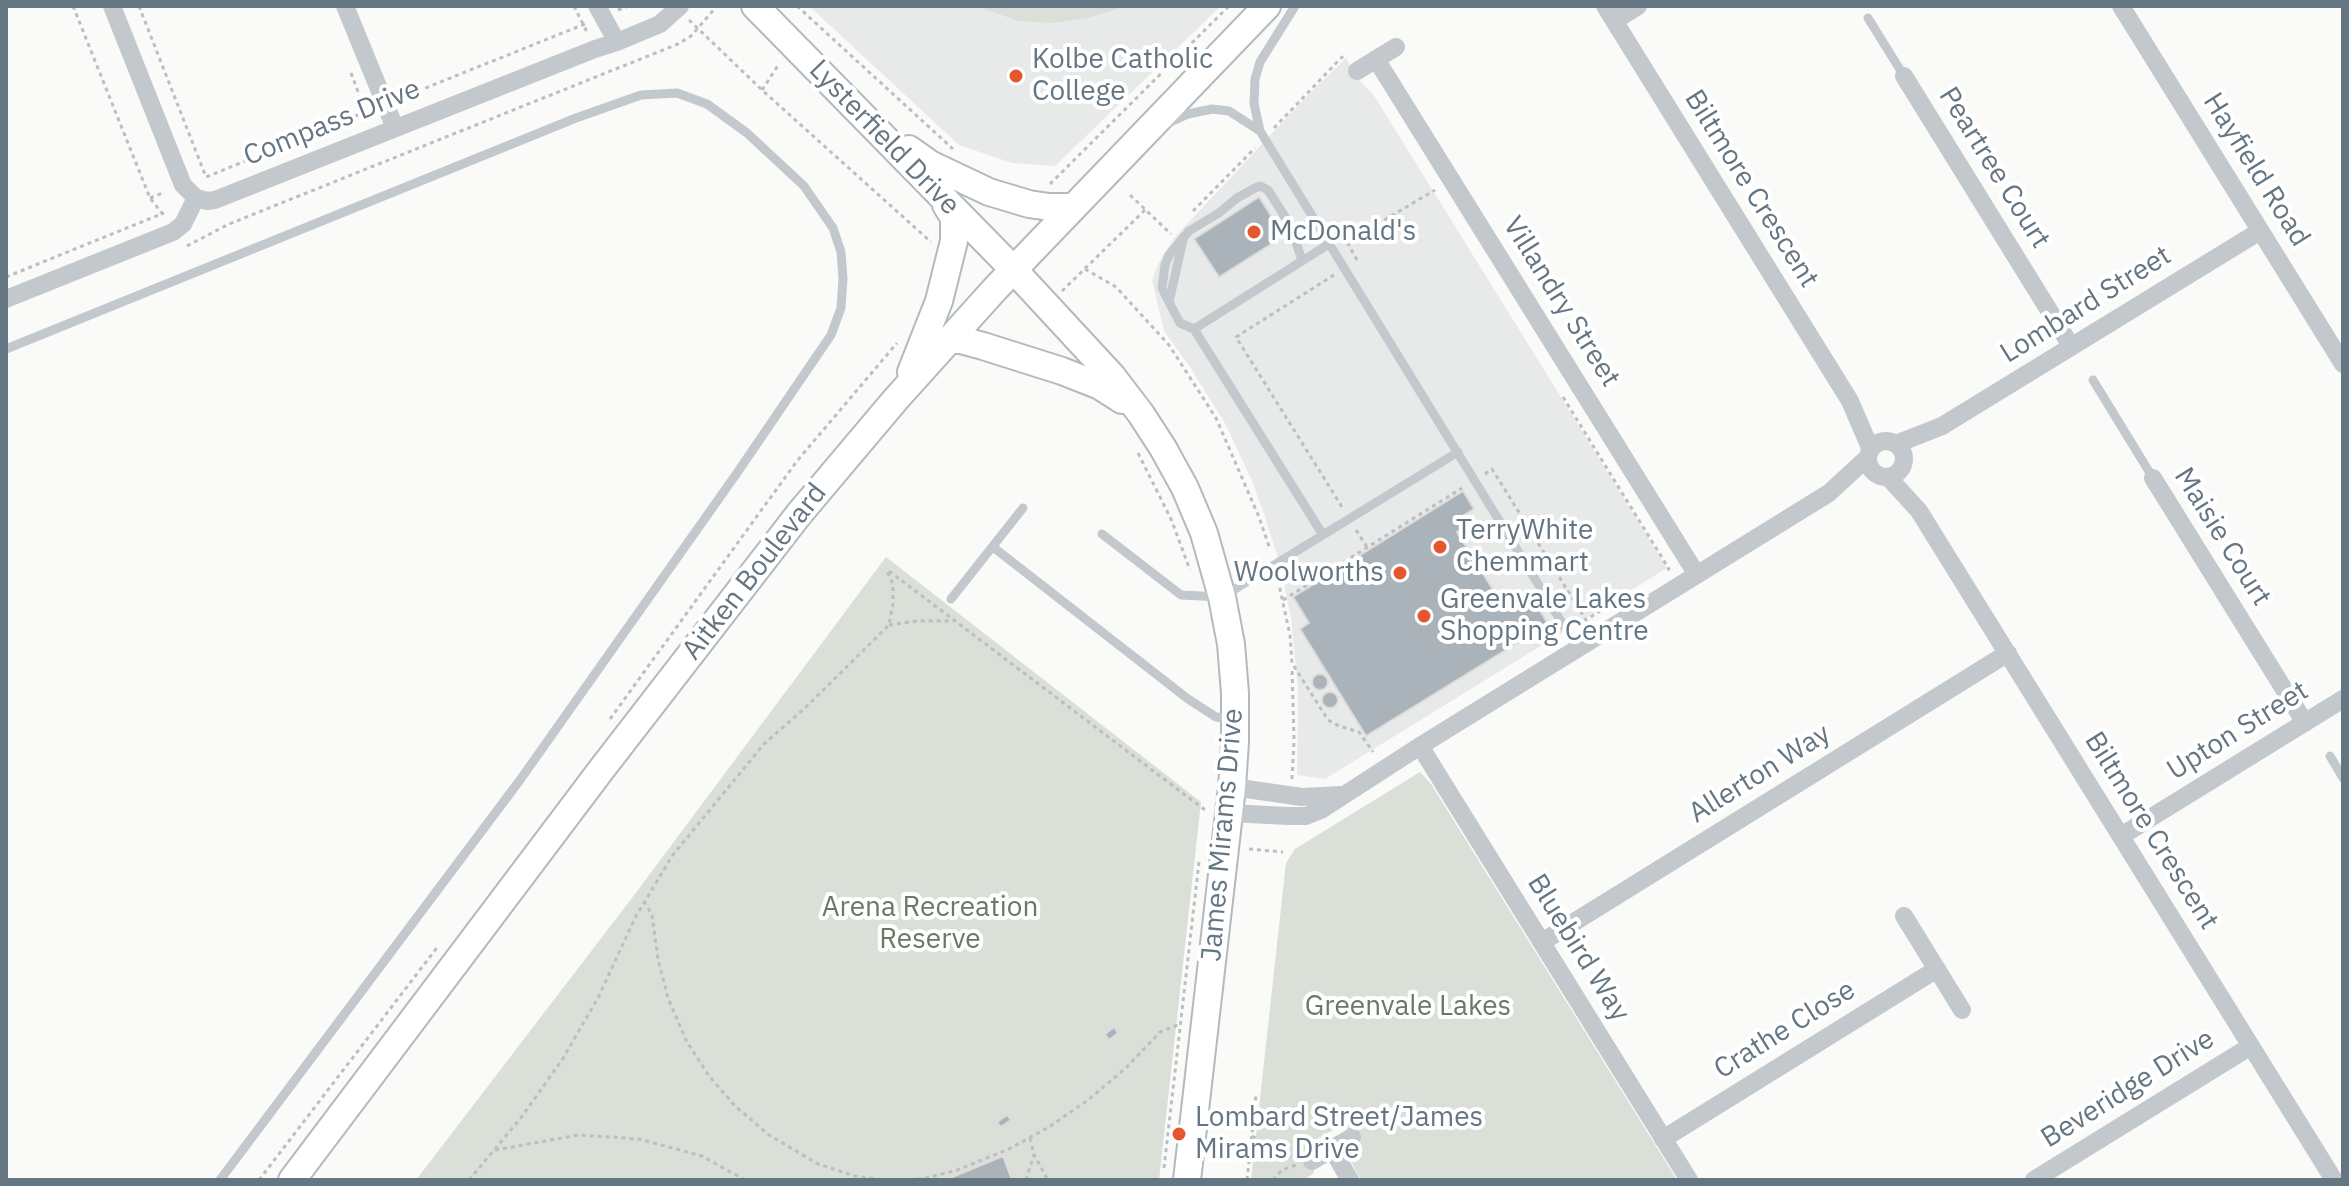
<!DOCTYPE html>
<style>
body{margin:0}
#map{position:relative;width:2349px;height:1186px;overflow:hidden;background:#fafaf8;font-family:"IBM Plex Sans",sans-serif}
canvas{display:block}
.frame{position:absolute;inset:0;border:8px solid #657683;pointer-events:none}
</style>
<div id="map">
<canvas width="2349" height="1186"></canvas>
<div class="frame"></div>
</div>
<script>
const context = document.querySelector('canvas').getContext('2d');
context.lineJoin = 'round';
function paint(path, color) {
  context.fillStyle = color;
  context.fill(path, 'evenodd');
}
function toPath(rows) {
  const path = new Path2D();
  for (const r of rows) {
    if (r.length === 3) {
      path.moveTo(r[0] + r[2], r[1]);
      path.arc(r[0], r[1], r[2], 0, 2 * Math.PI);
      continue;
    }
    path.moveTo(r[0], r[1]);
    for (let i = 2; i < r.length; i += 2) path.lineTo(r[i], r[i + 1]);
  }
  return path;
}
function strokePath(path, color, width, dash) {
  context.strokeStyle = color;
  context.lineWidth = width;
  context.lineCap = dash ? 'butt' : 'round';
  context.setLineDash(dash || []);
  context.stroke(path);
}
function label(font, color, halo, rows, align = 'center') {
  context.font = font + ' "IBM Plex Sans",sans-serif';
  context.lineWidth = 8;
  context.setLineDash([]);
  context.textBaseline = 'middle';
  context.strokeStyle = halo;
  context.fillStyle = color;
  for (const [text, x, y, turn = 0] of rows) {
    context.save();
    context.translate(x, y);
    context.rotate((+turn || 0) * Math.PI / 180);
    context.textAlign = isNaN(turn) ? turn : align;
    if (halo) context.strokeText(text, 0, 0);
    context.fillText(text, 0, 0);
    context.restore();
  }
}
const built = toPath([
 [809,6,1221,6,1055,166,1012,163,959,145],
 [1346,58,1358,79,1373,94,1667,568,1325,779,1297,775,1298,690,1291,619,1280,564,1263,511,1252,481,1226,425,1190,367,1164,331,1152,280,1159,262,1174,238,1308,95]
]);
const green = toPath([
 [977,6,1126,6,1087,18,1052,23,1018,21],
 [886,557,1201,802,1159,1180,416,1180,635,894],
 [1420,772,1431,784,1677,1180,1367,1180,1359,1177,1351,1161,1355,1142,1348,1130,1338,1127,1312,1142,1308,1154,1315,1167,1313,1174,1303,1180,1251,1180,1286,863,1295,849]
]);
const building = toPath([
 [1259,197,1284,236,1219,277,1194,239,1259,197],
 [1463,491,1474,509,1459,518,1464,528,1457,532,1505,609,1530,594,1548,624,1366,736,1300,629,1309,623,1293,597,1463,491],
 [1320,682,8],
 [1330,700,8],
 [1114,1027,1118,1033,1109,1040,1105,1034,1114,1027],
 [1007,1115,1011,1120,1001,1127,997,1122,1007,1115],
 [1003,1156,1012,1180,945,1180,1003,1156]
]);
const path = toPath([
 [73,6,150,198,165,217],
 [139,6,206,177,370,110],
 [574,6,588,34],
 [797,6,953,149],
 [618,10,629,6],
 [689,20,762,90,931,242],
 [351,73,368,118],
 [762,90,779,64],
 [403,97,585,24],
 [1274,128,1342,57,1343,59],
 [1050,184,1229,6],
 [1130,195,1171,234],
 [150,198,165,192],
 [1193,211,1255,148],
 [187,246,229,224,678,44,691,36,717,6],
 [1357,260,1347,242,1435,190],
 [1085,269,1116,287,1169,345,1216,418,1259,517,1270,549],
 [1334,275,1236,337,1342,507],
 [6,277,164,213],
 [1062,291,1145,210],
 [1563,397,1669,569,1666,570],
 [1138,453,1171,519,1190,570],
 [1485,474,1492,469,1586,620,1625,595],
 [1356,530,1367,547],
 [889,571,1205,810],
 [1278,580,1290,635,1292,663,1328,720,1339,726,1359,732,1373,752],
 [1283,600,1462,488],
 [889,625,916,621,953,621],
 [610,719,797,461,897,343],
 [1292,779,1294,740,1292,667],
 [1249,849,1283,852],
 [644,901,652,915,658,959,668,998,687,1042,709,1076,735,1106,769,1135,818,1164,855,1176,883,1180,922,1179,957,1170,1009,1149,1049,1127,1088,1100,1126,1068,1160,1032,1180,1024],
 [1252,1136,1293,1159],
 [1030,1138,1034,1155,1048,1180],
 [495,1150,578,1135,639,1139,702,1156,745,1180],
 [1164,1168,1199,862],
 [259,1180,439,945],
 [469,1180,520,1119,562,1060,598,998,635,918,672,856,764,744,805,708,889,625,893,604,893,584,886,569],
 [1026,1180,1034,1155],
 [1247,1180,1256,1096],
 [1273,1180,1282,1170,1296,1165]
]);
const lane = toPath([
 [1295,6,1260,62,1255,79,1254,104,1260,131,1578,649],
 [1868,18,1904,76],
 [1164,125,1188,114,1212,109,1229,111,1260,131],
 [1169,302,1183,240],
 [1194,329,1180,323,1169,302,1162,288,1165,265,1169,255,1189,231,1219,213,1237,198,1255,188,1260,186,1268,190,1290,225,1302,260],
 [6,349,576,118,641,95,677,93,707,104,747,133,804,186,833,228,841,252,843,279,841,308,831,335,737,473,520,780,220,1180],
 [2093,380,2153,478],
 [1102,534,1181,595,1222,597,1458,452],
 [1323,535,1194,329,1329,244],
 [993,547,1188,699,1216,717,1232,719],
 [951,599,1023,508],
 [2330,756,2343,778]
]);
const street = toPath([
 [112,6,183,185,196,198,207,201,215,200,595,49,617,42,660,24,680,6],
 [345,6,395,128],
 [597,6,617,42],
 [1605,6,1850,401,1871,450],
 [2121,6,2343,364],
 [1614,21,1638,6],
 [1376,59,1697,575],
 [1357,71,1396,47],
 [1904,76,2071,346],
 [6,299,173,232,183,224,196,198],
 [1886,459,18],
 [1896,444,1942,426,2260,231],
 [1888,477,1919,511,2334,1180],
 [2153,478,2305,723],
 [1420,746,1689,1180],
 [1232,787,1302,797,1341,795],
 [1229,813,1288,816,1306,816,1321,810,1420,746,1829,493,1868,457],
 [2121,836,2343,699],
 [1904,916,1962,1010],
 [1542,942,2008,653],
 [1663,1139,1937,969],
 [1332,1149,1350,1180],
 [1312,1161,1352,1137],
 [2034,1180,2251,1046]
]);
const secondary = toPath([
 [755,6,1013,269,1112,376,1141,414,1163,448,1185,488,1204,533,1222,597,1231,644,1235,693,1235,742,1232,787,1187,1180],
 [909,149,930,164,989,192,1029,204,1049,207,1071,207],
 [949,340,961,340,983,346,1062,371,1100,386,1122,400],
 [911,372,939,301,954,241,954,218,946,205],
 [292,1180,601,770,799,514,896,399,995,289,1267,6]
]);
const markers = [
 [1016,76,8,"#e4572e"],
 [1254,232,8,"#e4572e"],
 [1440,547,8,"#e4572e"],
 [1400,573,8,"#e4572e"],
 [1424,616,8,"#e4572e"],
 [1179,1134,8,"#e4572e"]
];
const poiNames = [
 ["Kolbe Catholic",1032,60],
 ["College",1032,92],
 ["McDonald's",1270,232],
 ["TerryWhite",1456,531],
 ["Chemmart",1456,563],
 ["Woolworths",1384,573,"right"],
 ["Greenvale Lakes",1440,600],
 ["Shopping Centre",1440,632],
 ["Lombard Street/James",1195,1118],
 ["Mirams Drive",1195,1150]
];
const streetNames = [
 ["Compass Drive",332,123,-22],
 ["Lysterfield Drive",884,138,46],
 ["Peartree Court",1994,168,58],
 ["Hayfield Road",2256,170,58],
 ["Biltmore Crescent",1751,189,58],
 ["Villandry Street",1561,302,58],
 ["Lombard Street",2086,305,-32],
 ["Maisie Court",2222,537,58],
 ["Aitken Boulevard",755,572,-52],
 ["Upton Street",2238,731,-32],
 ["Allerton Way",1760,774,-32],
 ["Biltmore Crescent",2151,831,58],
 ["James Mirams Drive",1223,835,-85],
 ["Bluebird Way",1578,948,58],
 ["Crathe Close",1785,1030,-32],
 ["Beveridge Drive",2128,1089,-32]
];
const parkNames = [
 ["Arena Recreation",930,908],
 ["Reserve",930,940],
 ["Greenvale Lakes",1408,1007]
];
paint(built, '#e8e9e9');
paint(green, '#dadfd7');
paint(building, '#aab3b9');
strokePath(building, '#dcdcda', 2);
strokePath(secondary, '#b3babf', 30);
strokePath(path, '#bbbfc2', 3, [4, 4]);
strokePath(lane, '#c3c8cc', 9);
strokePath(street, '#c3c8cc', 18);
strokePath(secondary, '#fff', 26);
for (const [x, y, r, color] of markers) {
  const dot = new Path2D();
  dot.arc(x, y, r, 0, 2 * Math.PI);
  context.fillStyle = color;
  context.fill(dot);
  strokePath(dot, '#fff', 3);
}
label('28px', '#657683', '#fff', poiNames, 'left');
label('28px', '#657683', '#fff', streetNames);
label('28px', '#687a64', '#fff', parkNames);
</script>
